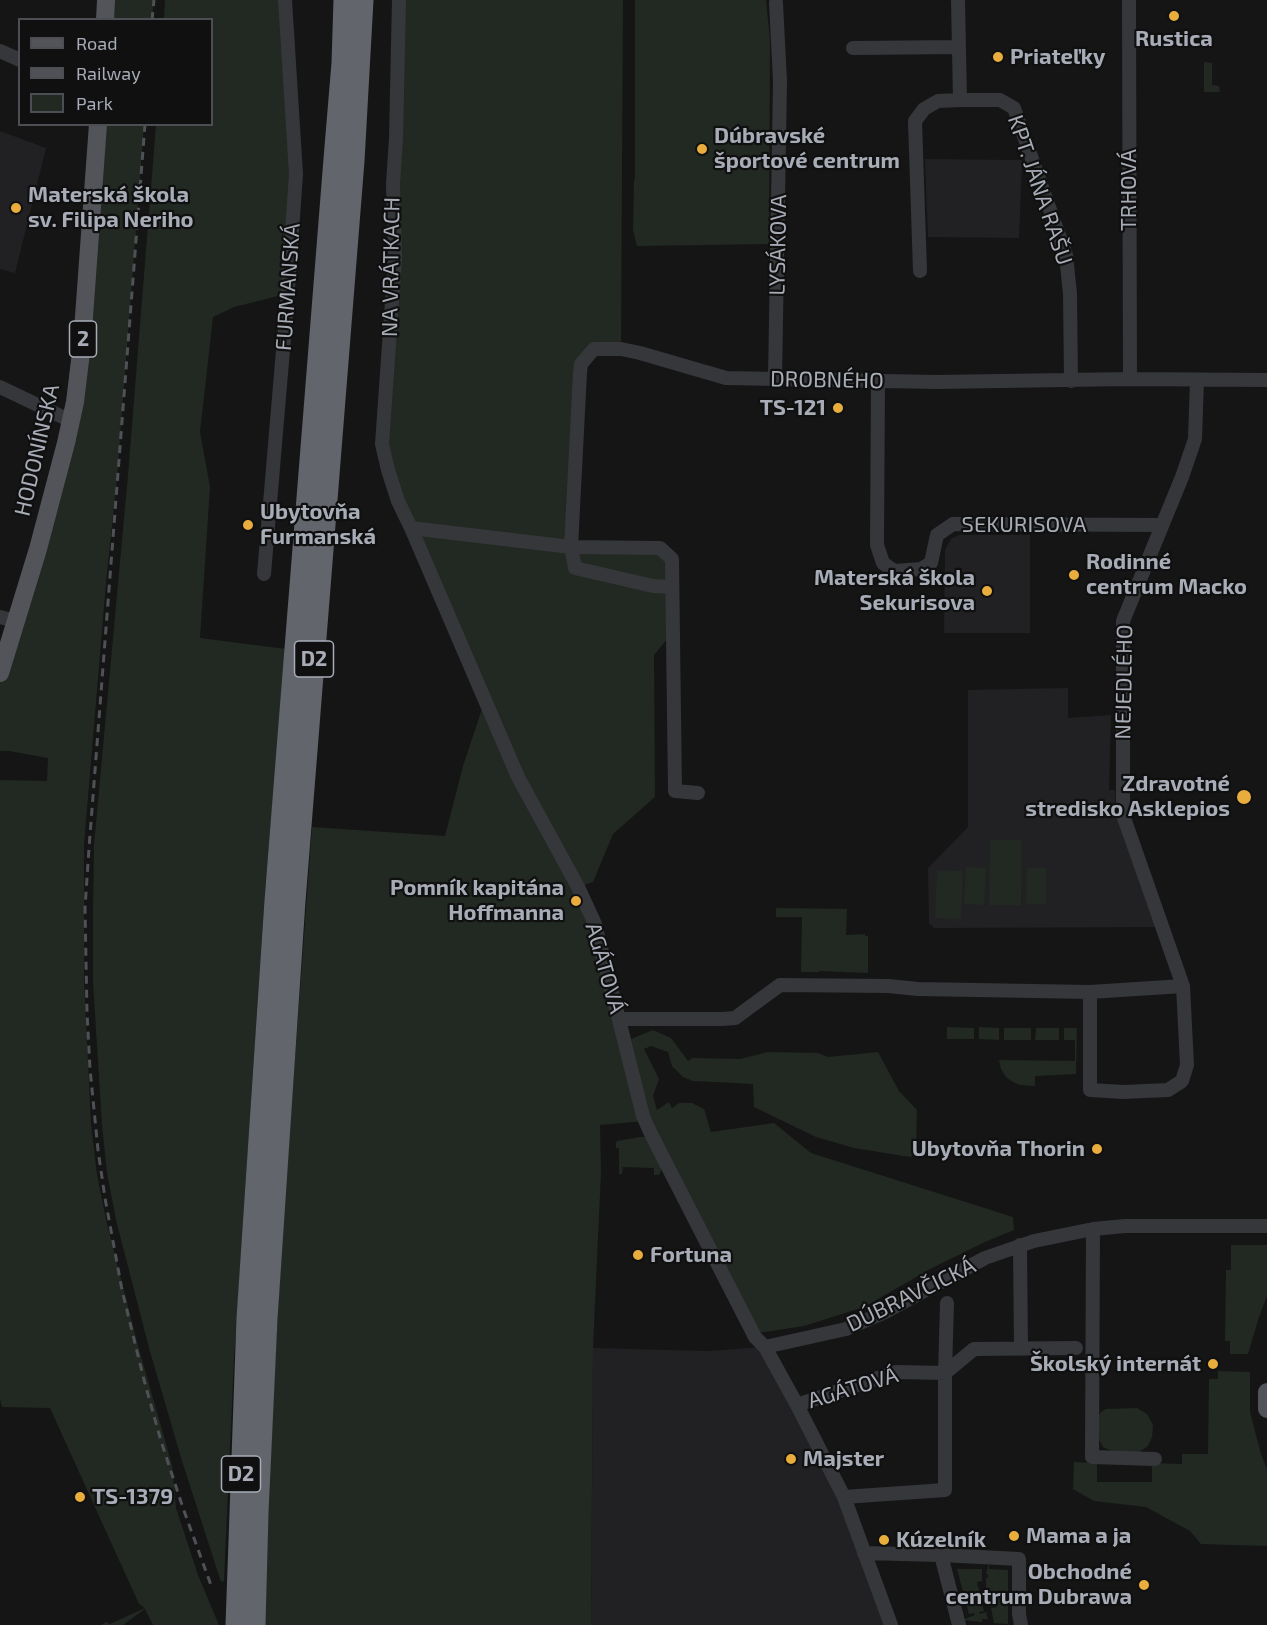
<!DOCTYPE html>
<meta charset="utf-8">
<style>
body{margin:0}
#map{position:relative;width:1267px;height:1625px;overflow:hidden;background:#151516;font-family:"Exo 2",sans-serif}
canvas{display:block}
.legend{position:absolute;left:18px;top:18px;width:195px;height:108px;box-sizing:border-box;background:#101011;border:2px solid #4c4e53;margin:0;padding:8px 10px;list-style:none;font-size:18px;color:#a7acb6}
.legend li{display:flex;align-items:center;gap:12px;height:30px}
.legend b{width:30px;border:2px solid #4c4e53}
</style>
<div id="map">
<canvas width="1267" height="1625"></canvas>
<ul class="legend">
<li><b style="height:8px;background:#52545a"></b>Road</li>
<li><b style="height:8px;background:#4f5156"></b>Railway</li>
<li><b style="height:16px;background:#212922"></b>Park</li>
</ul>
</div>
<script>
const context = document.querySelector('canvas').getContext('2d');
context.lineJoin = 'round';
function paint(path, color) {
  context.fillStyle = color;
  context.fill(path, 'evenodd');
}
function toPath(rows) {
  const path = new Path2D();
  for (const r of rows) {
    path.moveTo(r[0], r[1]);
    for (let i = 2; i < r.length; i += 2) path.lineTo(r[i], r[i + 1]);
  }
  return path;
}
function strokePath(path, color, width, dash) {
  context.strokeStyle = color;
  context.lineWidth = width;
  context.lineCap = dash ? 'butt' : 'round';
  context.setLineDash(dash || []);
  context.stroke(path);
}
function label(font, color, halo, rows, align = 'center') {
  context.font = font + ' "Exo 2",sans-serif';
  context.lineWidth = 4.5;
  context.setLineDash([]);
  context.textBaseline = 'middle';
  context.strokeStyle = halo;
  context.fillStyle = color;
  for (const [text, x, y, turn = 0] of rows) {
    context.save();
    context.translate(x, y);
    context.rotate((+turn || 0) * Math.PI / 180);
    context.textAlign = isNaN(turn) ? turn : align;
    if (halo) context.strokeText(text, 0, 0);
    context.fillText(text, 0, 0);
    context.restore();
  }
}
const built = toPath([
 [0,131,46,148,15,273,0,269],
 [925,159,1022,160,1019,238,928,237],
 [959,535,1030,535,1030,633,944,633,945,550,951,539],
 [1068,688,1068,718,1111,715,1109,790,1115,790,1116,814,1155,927,934,928,929,923,928,868,968,827,968,690],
 [764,1347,843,1497,890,1625,591,1625,593,1348,708,1351]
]);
const green = toPath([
 [106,0,154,0,152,19,105,20],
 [165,0,280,0,291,174,282,295,234,307,213,317,200,432,210,487,200,638,286,649,265,890,234,1359,224,1581,221,1582,182,1461,149,1348,116,1220,107,1173,102,1125,93,982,93,909,94,845,128,475,156,125,212,124,212,20,164,19],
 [399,0,623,0,621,349,594,349,581,365,571,547,660,548,672,559,673,632,654,655,655,797,613,834,593,882,578,887,645,1121,600,1125,601,1172,593,1348,591,1625,265,1625,264,1605,275,1362,284,1207,312,827,445,836,463,766,485,700,388,470],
 [635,0,766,0,770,40,769,244,637,246,633,230,634,180,635,179],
 [1204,62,1212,63,1212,85,1219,86,1220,92,1204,92],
 [98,125,144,125,117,477,106,583,84,845,84,981,91,1124,97,1175,107,1224,138,1346,172,1465,176,1508,198,1575,219,1625,153,1625,145,1609,123,1625,101,1625,106,1622,110,1624,145,1608,139,1604,50,1408,2,1407,0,1399,0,780,47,781,48,758,9,751,0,751,0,673,61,464],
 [990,840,1022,840,1021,905,989,905],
 [966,867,986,868,984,905,964,904],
 [1027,868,1046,868,1046,904,1026,904],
 [937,870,963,871,961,919,935,918],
 [776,908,847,909,846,935,865,934,865,936,868,936,868,973,819,971,819,972,801,972,802,917,776,917],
 [947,1027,974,1028,974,1039,947,1039],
 [979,1027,999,1028,999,1040,979,1039],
 [1004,1028,1031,1028,1031,1040,1004,1040],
 [1036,1028,1059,1028,1059,1040,1035,1040],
 [1064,1028,1077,1028,1076,1074,1035,1076,1035,1086,1020,1085,1013,1082,1006,1077,1001,1069,999,1060,1075,1061,1075,1040,1064,1040],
 [653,1030,671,1038,688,1061,692,1058,740,1059,768,1052,818,1053,828,1057,878,1052,899,1091,917,1110,916,1154,910,1157,854,1148,816,1137,754,1107,753,1084,693,1081,683,1077,672,1066,668,1052,651,1046,644,1049,659,1079,653,1096,657,1110,669,1102,672,1108,679,1103,692,1103,704,1109,711,1132,774,1123,811,1153,1013,1217,1014,1230,985,1242,932,1268,864,1307,804,1326,759,1333,658,1136,647,1107,631,1039],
 [640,1137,645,1137,662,1166,661,1171,659,1175,654,1175,654,1168,623,1167,622,1174,619,1174,619,1148,616,1148,616,1143,617,1141],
 [1231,1245,1267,1245,1267,1296,1259,1317,1248,1354,1230,1354,1230,1341,1225,1341,1226,1270,1231,1270],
 [1218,1371,1250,1372,1250,1412,1261,1454,1267,1469,1267,1546,1201,1544,1190,1531,1146,1507,1094,1501,1073,1489,1074,1462,1097,1463,1097,1482,1152,1482,1152,1463,1182,1464,1182,1454,1208,1454,1209,1379,1218,1379],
 [1137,1408,1147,1414,1153,1425,1152,1437,1148,1446,1139,1452,1114,1452,1103,1447,1097,1436,1099,1415,1101,1412,1106,1409],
 [989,1563,989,1569,1008,1570,1008,1624,994,1623,991,1608,997,1607,997,1606,990,1607,987,1593,989,1593,988,1590,986,1589,986,1578,988,1578,988,1574,986,1574],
 [957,1569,982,1569,982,1581,977,1582,984,1611,979,1612,980,1614,986,1612,988,1619,982,1619,982,1622,962,1620,975,1615,974,1613,969,1614]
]);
const minor = toPath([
 [399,0,396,138,393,184,395,259,382,444,388,470,398,501,411,528,518,777,578,887,595,924,643,1116,651,1134,755,1337,765,1347,797,1405,844,1497,891,1625],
 [958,0,960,100,1000,100,1014,108,1066,255,1070,294,1071,381],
 [1129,0,1130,379],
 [853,48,959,47],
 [0,51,20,60],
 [920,271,915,121,924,109,938,101,960,100],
 [775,379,780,81,776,3],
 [878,380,877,545,883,563,894,571,921,569,931,563,937,535,953,524,1161,525],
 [0,387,71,421],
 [411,528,571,547,660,548,672,559,675,791,698,793],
 [264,574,287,303,296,174,285,0],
 [672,587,653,586,575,568,571,547,580,373,581,364,594,349,621,349,640,353,726,378,937,382,1130,379,1267,380],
 [0,617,15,621],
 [1183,986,1090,992,1090,1090,1123,1092,1168,1090,1182,1081,1187,1065,1183,986,1123,815,1123,621,1182,477,1195,439,1197,380],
 [620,1019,722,1019,735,1018,780,985,888,986,918,989,1090,992],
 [1093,1229,1092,1457,1155,1459],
 [1020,1245,1021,1348],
 [765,1347,846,1329,885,1312,985,1258,1034,1241,1093,1229,1125,1226,1267,1226],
 [945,1373,974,1349,1076,1348],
 [945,1373,947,1303],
 [797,1405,896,1372,945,1373,945,1490,844,1497],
 [864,1553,941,1555,1019,1559,1019,1614,1021,1625],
 [941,1555,959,1625]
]);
const major = toPath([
 [105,20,106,0],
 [0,673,38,549,66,443,75,402,82,344,98,124],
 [1267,1392,1267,1409]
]);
const highway = toPath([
 [236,1625,247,1318,275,900,334,159,342,63,344,0],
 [255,1625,258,1513,267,1319,295,901,354,161,363,0]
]);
const rail = toPath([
 [152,20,154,0],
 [145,124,89,848,85,908,87,1013,90,1069,98,1150,105,1198,122,1290,144,1380,161,1441,183,1508,212,1588]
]);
const markers = [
 [1174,16,6,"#e8ad3c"],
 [998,57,6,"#e8ad3c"],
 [702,149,6,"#e8ad3c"],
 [16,208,6,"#e8ad3c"],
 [838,408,6,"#e8ad3c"],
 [248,525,6,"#e8ad3c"],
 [1074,575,6,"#e8ad3c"],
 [987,591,6,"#e8ad3c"],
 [1244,797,8,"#e8ad3c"],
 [576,901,6,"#e8ad3c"],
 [1097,1149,6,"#e8ad3c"],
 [638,1255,6,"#e8ad3c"],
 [1213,1364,6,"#e8ad3c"],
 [791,1459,6,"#e8ad3c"],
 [80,1497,6,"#e8ad3c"],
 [1014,1536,6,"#e8ad3c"],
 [884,1540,6,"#e8ad3c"],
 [1144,1585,6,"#e8ad3c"]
];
const shields = [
 [83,339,27],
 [314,659,39],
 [241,1474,39]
];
const shieldNames = [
 ["2",83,339],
 ["D2",314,659],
 ["D2",241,1474]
];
const poiNames = [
 ["Rustica",1174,39,"center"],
 ["Priateľky",1010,57],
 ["Dúbravské",714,136],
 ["športové centrum",714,161],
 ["Materská škola",28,195],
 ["sv. Filipa Neriho",28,220],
 ["TS-121",826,408,"right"],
 ["Ubytovňa",260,512],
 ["Furmanská",260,537],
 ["Rodinné",1086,562],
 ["centrum Macko",1086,587],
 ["Materská škola",975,578,"right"],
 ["Sekurisova",975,603,"right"],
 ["Zdravotné",1230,784,"right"],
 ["stredisko Asklepios",1230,809,"right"],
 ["Pomník kapitána",564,888,"right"],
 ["Hoffmanna",564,913,"right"],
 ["Ubytovňa Thorin",1085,1149,"right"],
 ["Fortuna",650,1255],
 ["Školský internát",1201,1364,"right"],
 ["Majster",803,1459],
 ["TS-1379",92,1497],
 ["Mama a ja",1026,1536],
 ["Kúzelník",896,1540],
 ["Obchodné",1132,1572,"right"],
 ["centrum Dubrawa",1132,1597,"right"]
];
const streetNames = [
 ["KPT. JÁNA RAŠU",1040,190,71],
 ["TRHOVÁ",1129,190,-90],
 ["LYSÁKOVA",778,245,-89],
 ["NA VRÁTKACH",391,267,-89],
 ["FURMANSKÁ",288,287,-86],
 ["DROBNÉHO",827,380,1],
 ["HODONÍNSKA",37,450,-77],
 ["SEKURISOVA",1024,525],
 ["NEJEDLÉHO",1124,682,-89],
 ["AGÁTOVÁ",605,968,74],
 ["DÚBRAVČICKÁ",911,1295,-26],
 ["AGÁTOVÁ",853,1388,-17]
];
paint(built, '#212123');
paint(green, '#212922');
strokePath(minor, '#36373b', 14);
strokePath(major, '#52545a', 18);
strokePath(highway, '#62656c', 21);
strokePath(rail, '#4f5156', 3, [8, 6]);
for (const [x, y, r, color] of markers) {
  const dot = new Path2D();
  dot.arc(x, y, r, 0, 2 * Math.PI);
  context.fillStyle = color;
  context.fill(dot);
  strokePath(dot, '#101011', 2);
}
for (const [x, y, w] of shields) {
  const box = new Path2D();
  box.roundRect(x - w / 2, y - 18, w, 36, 4.5);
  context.fillStyle = '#101011';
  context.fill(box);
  strokePath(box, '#a7acb6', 1.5);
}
label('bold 21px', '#a7acb6', null, shieldNames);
label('bold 22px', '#a7acb6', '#101011', poiNames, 'left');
label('22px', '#a7acb6', '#101011', streetNames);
</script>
